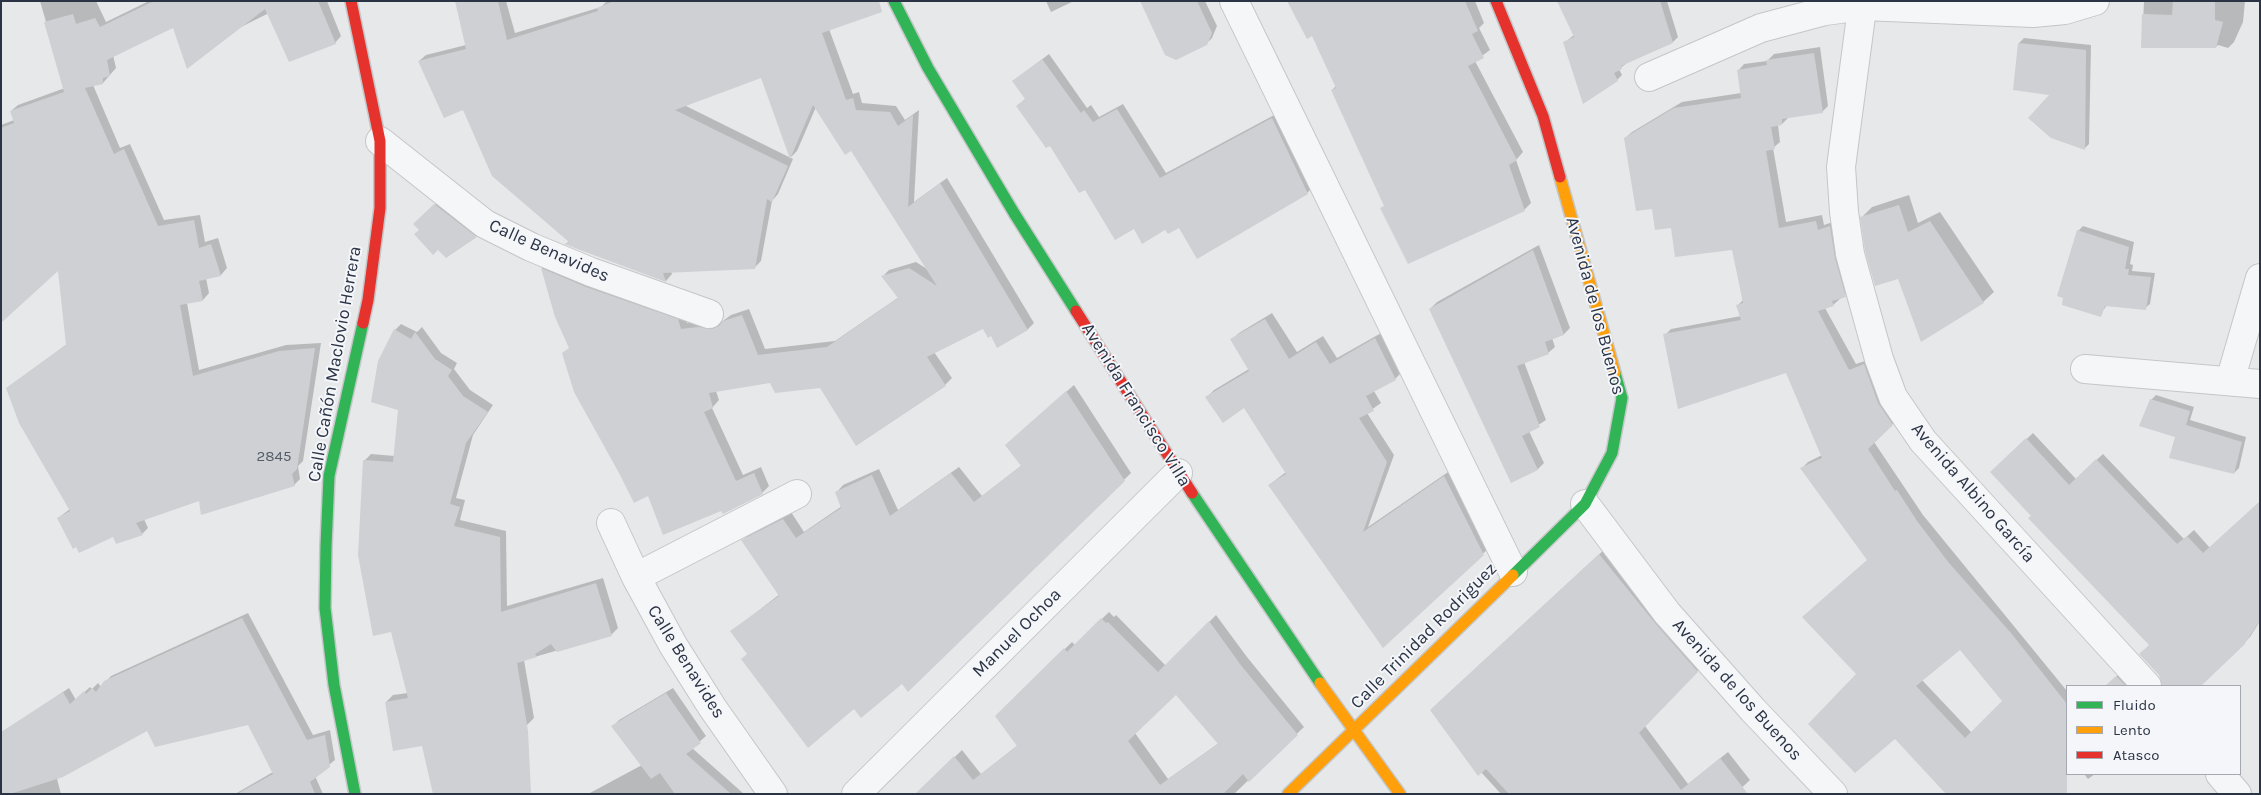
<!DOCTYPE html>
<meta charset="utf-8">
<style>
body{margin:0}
#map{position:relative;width:2261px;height:795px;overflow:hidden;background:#e6e8ea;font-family:Karla,sans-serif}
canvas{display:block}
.frame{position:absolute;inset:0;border:2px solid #2b3445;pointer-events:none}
.legend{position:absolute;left:2066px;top:685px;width:175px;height:90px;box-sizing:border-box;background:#f4f6f9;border:1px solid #a4a8b1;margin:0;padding:6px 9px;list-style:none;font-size:15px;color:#2b3445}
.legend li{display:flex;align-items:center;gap:10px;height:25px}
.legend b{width:25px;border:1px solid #a4a8b1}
</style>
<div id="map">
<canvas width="2261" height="795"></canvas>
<div class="frame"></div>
<ul class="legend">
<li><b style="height:6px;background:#30b455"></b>Fluido</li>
<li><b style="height:6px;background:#ff9f0a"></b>Lento</li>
<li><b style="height:6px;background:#e5322d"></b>Atasco</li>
</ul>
</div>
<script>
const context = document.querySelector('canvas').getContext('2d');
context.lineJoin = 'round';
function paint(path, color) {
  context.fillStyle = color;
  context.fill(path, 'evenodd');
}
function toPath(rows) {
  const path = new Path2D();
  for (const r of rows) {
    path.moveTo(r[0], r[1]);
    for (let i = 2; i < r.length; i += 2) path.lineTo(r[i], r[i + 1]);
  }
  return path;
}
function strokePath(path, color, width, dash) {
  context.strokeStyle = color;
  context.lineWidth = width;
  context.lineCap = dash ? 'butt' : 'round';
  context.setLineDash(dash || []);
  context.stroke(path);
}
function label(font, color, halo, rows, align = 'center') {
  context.font = font + ' Karla,sans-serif';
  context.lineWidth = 4;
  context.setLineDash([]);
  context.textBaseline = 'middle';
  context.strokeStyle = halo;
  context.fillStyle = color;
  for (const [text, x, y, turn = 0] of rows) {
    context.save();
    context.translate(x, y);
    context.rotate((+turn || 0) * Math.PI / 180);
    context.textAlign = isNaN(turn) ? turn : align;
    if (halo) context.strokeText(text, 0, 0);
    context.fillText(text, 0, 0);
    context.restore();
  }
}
const shadow = toPath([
 [40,1,96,1,106,22,149,1,327,1,341,36,335,43,269,13,237,29,173,26,113,55,116,68,103,83,93,85,120,148,130,144,164,220,200,215,205,242,218,238,227,268,221,275,206,278,209,293,203,300,187,303,199,370,286,345,321,343,303,461,298,466,300,479,294,485,199,500,144,519,148,528,142,534,113,535,58,518,70,509,7,388,67,344,59,269,1,321,1,125,14,120,11,111,18,105,65,88],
 [456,1,506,1,515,33,601,7,607,1,866,1,829,29,853,94,859,92,862,103,896,106,905,120,919,110,914,202,947,178,1034,323,1027,330,991,335,983,327,934,352,952,378,945,385,821,386,770,382,716,391,719,400,712,408,743,475,761,467,769,486,762,493,724,513,721,509,649,495,570,347,556,316,542,268,548,262,684,313,687,323,705,320,720,323,731,315,749,309,765,349,835,341,899,297,883,276,889,270,916,262,927,269,851,149,816,107,797,151,791,157,762,76,684,105,793,159,778,194,772,201,761,261,754,268,671,271,672,274,666,281,567,243,569,241,463,108,419,61,426,55,466,45],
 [1046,1,1074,1,1051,12],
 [1141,1,1205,1,1217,26,1212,38,1206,44],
 [1289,1,1475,1,1484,23,1479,28,1490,50,1475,61,1523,152,1516,160,1531,203,1524,210,1385,205,1332,90,1336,86,1313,35],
 [1570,1,1667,1,1678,37,1673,42,1627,63,1619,69,1622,75,1617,80,1564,43,1574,35],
 [2144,1,2245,1,2243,22,2234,42,2228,48,2218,45,2216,47,2142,47],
 [2024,38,2091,45,2089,144,2084,149,2019,43],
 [1820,47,1828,106,1822,112,1789,117,1782,124,1778,125,1780,142,1773,148,1786,222,1822,215,1824,225,1836,221,1851,289,1833,305,1825,308,1856,364,1871,359,1899,418,1874,442,1923,515,2067,691,2067,765,2048,781,2058,794,1858,674,1868,560,1802,468,1808,462,1822,455,1787,371,1665,335,1671,329,1741,316,1738,305,1743,300,1733,249,1672,227,1653,208,1625,138,1632,132,1682,102,1741,93,1738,71,1744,64,1767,61,1774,54],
 [1960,648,2003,701,1972,733,1922,680],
 [1049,54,1087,108,1091,105,1099,117,1123,104,1166,173,1278,113,1313,187,1307,193,1180,227,1134,228,1086,188,1018,106,1026,98,1014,81],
 [1909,195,1918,223,1940,212,1994,292,1983,302,1899,277,1862,217,1872,207],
 [444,196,485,228,476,236,446,257,415,224],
 [2083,226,2134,242,2130,264,2133,265,2132,271,2155,273,2150,304,2145,308,2107,305,2100,315,2078,231],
 [1539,245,1570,328,1564,334,1552,338,1555,347,1548,353,1524,362,1546,420,1529,431,1544,463,1538,469,1512,481,1430,309,1437,302],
 [1272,313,1297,352,1323,336,1337,358,1383,332,1402,372,1395,379,1374,391,1381,403,1367,413,1394,455,1368,527,1451,470,1490,547,1383,646,1269,485,1286,472,1245,407,1207,397,1214,390,1249,369,1231,340,1239,333],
 [401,324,417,332,422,327,441,353,457,363,454,369,470,390,493,405,473,435,456,498,465,500,460,520,506,531,507,606,603,578,618,628,611,635,524,660,534,718,527,725,386,702,393,695,408,693,364,461,371,454,395,456,400,409,395,330],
 [1074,385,1131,473,909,690,903,682,854,707,732,631,780,594,743,540,750,533,791,512,804,532,842,506,836,493,843,485,879,469,898,510,959,467,982,496,1022,465,1014,438],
 [2156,395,2194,407,2190,420,2246,437,2239,468,2234,473,2176,436,2151,400],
 [2033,433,2076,479,2103,454,2184,539,2194,530,2210,548,2260,506,2260,621,2250,637,2199,686,2163,686,2150,645,1992,472],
 [1606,548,1704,664,1645,726,1688,784,1728,752,1750,780,1735,794,1501,794,1481,772,1438,703],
 [1109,612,1114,617,1116,615,1166,666,1216,615,1247,657,1304,727,1234,794,917,794,962,750,981,774,1018,745,997,716,1072,642,1075,645],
 [1176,693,1219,743,1168,779,1135,733],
 [248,613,313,735,330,730,335,760,315,776,323,794,235,794,273,772,249,724,148,729,57,779,61,794,5,794,1,733,69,688,76,700,90,687,92,689,98,683,101,687,111,676],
 [2123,670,2138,686,2107,686],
 [673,688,706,736,692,748,744,794,588,794,642,765,613,726,619,720],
 [2084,774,2095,774,2088,779]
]);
const building = toPath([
 [154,1,318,1,336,44,289,62,265,9,187,69,173,28,107,60,110,76,103,78,103,84,85,88,114,154,124,149,158,226,194,220,199,248,211,244,221,276,199,281,203,301,180,305,193,376,279,351,315,348,297,469,292,474,295,486,201,515,199,501,136,523,143,535,116,544,113,537,79,553,76,547,73,549,57,518,70,511,19,423,6,388,66,345,58,271,1,323,1,128,14,123,10,111,64,92,44,22,73,14,76,24,95,18,100,27],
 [455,1,498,1,507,40,598,11,597,8,614,1,879,1,882,12,822,33,846,100,853,98,856,110,890,112,898,126,913,115,908,207,940,183,1028,330,997,348,991,336,988,338,983,329,927,357,946,386,856,446,820,388,775,393,770,383,709,393,713,408,704,412,736,481,754,473,763,494,723,514,721,511,663,535,648,496,634,503,619,473,574,392,562,353,569,348,555,317,541,268,586,287,678,319,681,329,698,327,712,329,719,326,723,321,742,315,758,355,827,347,898,298,881,276,909,268,937,286,851,151,845,155,813,105,790,159,761,78,675,110,788,166,772,202,767,199,755,269,663,273,666,282,564,244,569,242,492,176,463,110,444,118,418,61,466,49],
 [1140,1,1197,1,1212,33,1207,45,1176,60,1165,55],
 [1287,1,1465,1,1478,31,1472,34,1484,58,1468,66,1517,160,1509,165,1525,211,1408,264,1380,208,1384,206,1331,90,1336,88,1312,36,1307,39],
 [1557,1,1660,1,1673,43,1621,66,1622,69,1614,73,1618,81,1583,104,1563,42,1574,37],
 [2173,1,2215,1,2215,20,2223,22,2216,48,2141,48,2142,14,2172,15],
 [2018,43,2086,50,2085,150,2051,138,2028,118,2049,95,2013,90],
 [1814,53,1823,113,1782,119,1782,125,1771,127,1775,149,1766,151,1779,228,1816,221,1818,230,1830,226,1835,258,1846,297,1832,301,1834,306,1818,311,1849,370,1864,364,1878,403,1893,425,1868,449,1895,491,1897,490,1917,521,1949,563,2011,633,2067,704,2067,794,1946,794,1895,739,1855,773,1808,724,1856,674,1802,617,1867,560,1800,468,1822,458,1786,373,1678,409,1663,334,1741,320,1736,305,1743,303,1732,250,1675,257,1671,228,1655,230,1652,209,1636,211,1624,138,1674,108,1741,98,1737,70,1767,65,1766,60],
 [1960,650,2002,701,1965,738,1916,686],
 [1042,59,1081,113,1084,110,1093,122,1117,109,1160,178,1272,118,1308,194,1197,259,1179,228,1168,234,1165,230,1142,244,1134,229,1115,240,1085,190,1079,193,1050,146,1046,148,1016,106,1025,99,1012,81],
 [434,204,477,237,446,258,438,250,433,255,414,234,419,230,413,224],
 [1899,205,1908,232,1930,221,1984,303,1921,342,1898,279,1875,286,1865,251,1860,217],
 [2077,230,2129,247,2125,269,2129,269,2128,275,2151,277,2146,310,2105,306,2101,317,2062,305,2063,298,2057,296],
 [1533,250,1564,335,1545,342,1549,354,1517,366,1540,427,1522,436,1538,470,1511,483,1429,309],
 [1265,319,1289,359,1316,342,1330,364,1375,338,1396,380,1366,396,1374,411,1359,418,1387,462,1363,532,1444,476,1484,555,1383,648,1268,485,1286,474,1244,408,1223,423,1205,397,1249,371,1230,339],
 [394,329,411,339,415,332,435,359,452,370,448,376,463,396,488,412,466,443,450,504,460,507,454,526,500,537,501,612,596,583,612,636,557,652,551,644,535,654,537,657,517,663,528,731,531,794,433,794,422,746,393,751,385,702,408,698,391,632,373,636,358,555,363,460,393,462,398,410,371,402,378,361],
 [1066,391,1125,481,908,692,902,684,861,718,854,709,808,748,741,659,747,654,730,631,779,596,741,540,783,519,796,538,841,508,835,492,872,475,890,516,951,473,974,502,1021,466,1005,445],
 [2150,399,2190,411,2186,425,2242,442,2234,474,2169,458,2175,437,2139,426],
 [2026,438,2069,485,2096,459,2177,544,2187,536,2203,553,2260,501,2260,620,2244,645,2201,686,2162,686,2159,675,2139,654,2149,645,2028,518,2031,516,1990,472],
 [1599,554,1655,623,1698,672,1639,733,1681,790,1720,758,1748,794,1509,794,1486,769,1478,776,1430,710],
 [242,618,307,740,325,735,330,767,310,782,315,794,237,794,273,774,248,725,155,747,147,731,63,777,10,794,1,794,1,732,63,692,70,704,84,691,86,694,92,688,96,692,104,681],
 [1101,618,1106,623,1108,622,1158,672,1209,621,1240,664,1298,735,1249,782,1243,774,1223,794,915,794,954,756,973,780,1017,746,995,716,1064,648,1067,652],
 [1176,695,1218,744,1160,785,1128,741],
 [2116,676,2126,686,2105,686],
 [666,693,701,743,686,754,731,794,675,794,660,773,651,779,611,726]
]);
const street = toPath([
 [1234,1,1513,572],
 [1863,1,1841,167,1844,212,1850,254,1879,359,1893,397,1923,441,2147,686],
 [1649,77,1761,28,1825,11,1863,6,2033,13,2065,10,2095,1],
 [380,141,485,224,531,247,591,272,709,314],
 [2085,369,2260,384],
 [2230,381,2260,278],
 [1585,504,1667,613,1753,710,1833,794],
 [611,523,636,577,673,645,712,707,773,794],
 [636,577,797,494],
 [2220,774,2237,794],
 [856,794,1178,473]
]);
const fast = toPath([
 [894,1,928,68,1014,213,1076,311],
 [1192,493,1320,683],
 [1513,575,1585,504,1612,453,1622,398,1615,373],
 [355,794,334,685,325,608,326,546,329,476,363,323]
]);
const slow = toPath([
 [1560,177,1615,373],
 [1320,683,1400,794],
 [1288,794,1513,575]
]);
const jam = toPath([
 [351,1,380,141,380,208,368,300,363,323],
 [1496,1,1543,116,1560,177],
 [1076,311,1192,493]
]);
const numberNames = [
 ["2845",274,457]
];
const streetNames = [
 ["Calle Benavides",549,251,24],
 ["Avenida de los Buenos",1595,306,75],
 ["Calle Cañón Maclovio Herrera",335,364,-80],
 ["Avenida Francisco Villa",1136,405,58],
 ["Avenida Albino García",1973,493,49],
 ["Manuel Ochoa",1017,633,-45],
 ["Calle Trinidad Rodriguez",1424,636,-45],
 ["Calle Benavides",686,662,58],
 ["Avenida de los Buenos",1737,690,48]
];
paint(shadow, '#0003');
paint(building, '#ced0d3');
strokePath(street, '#c4c6c8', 30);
strokePath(fast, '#c4c6c8', 14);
strokePath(slow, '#c4c6c8', 14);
strokePath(jam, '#c4c6c8', 14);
strokePath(street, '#f5f6f7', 28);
strokePath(fast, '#30b455', 11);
strokePath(slow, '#ff9f0a', 11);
strokePath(jam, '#e5322d', 11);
label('15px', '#545c69', null, numberNames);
label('18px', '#2b3445', '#f4f6f9', streetNames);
</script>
